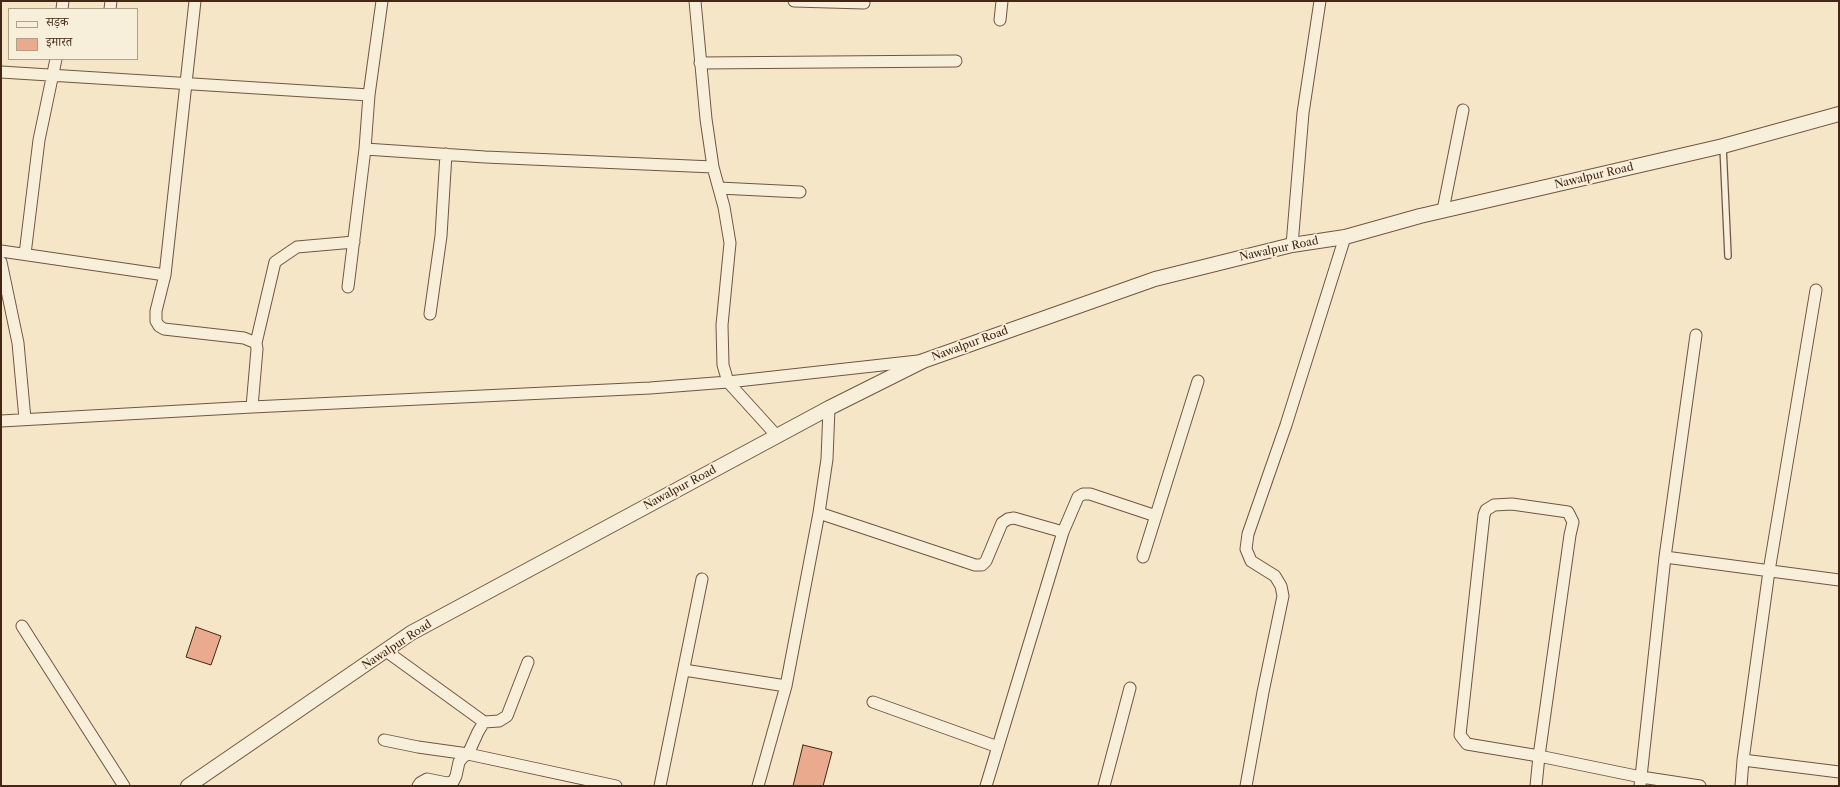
<!DOCTYPE html>
<meta charset="utf-8">
<style>
body{margin:0}
#map{position:relative;width:1840px;height:787px;overflow:hidden;background:#f5e6c7;font-family:"Libre Caslon Text","Noto Serif Devanagari",serif}
canvas{display:block}
.frame{position:absolute;inset:0;border:2px solid #442614;pointer-events:none}
.legend{position:absolute;left:8px;top:8px;width:130px;height:52px;box-sizing:border-box;background:#f8efdb;border:1px solid #b09f8b;margin:0;padding:5px 7px;list-style:none;font-size:12px;color:#442614}
.legend li{display:flex;align-items:center;gap:8px;height:20px}
.legend b{width:20px;border:1px solid #b09f8b}
</style>
<div id="map">
<canvas width="1840" height="787"></canvas>
<div class="frame"></div>
<ul class="legend">
<li><b style="height:5px;background:#f8efdb"></b>सड़क</li>
<li><b style="height:11px;background:#e9aa8e"></b>इमारत</li>
</ul>
</div>
<script>
const context = document.querySelector('canvas').getContext('2d');
context.lineJoin = 'round';
function paint(path, color) {
  context.fillStyle = color;
  context.fill(path, 'evenodd');
}
function toPath(rows) {
  const path = new Path2D();
  for (const r of rows) {
    path.moveTo(r[0], r[1]);
    for (let i = 2; i < r.length; i += 2) path.lineTo(r[i], r[i + 1]);
  }
  return path;
}
function strokePath(path, color, width, dash) {
  context.strokeStyle = color;
  context.lineWidth = width;
  context.lineCap = dash ? 'butt' : 'round';
  context.setLineDash(dash || []);
  context.stroke(path);
}
function label(font, color, halo, rows, align = 'center') {
  context.font = font + ' "Libre Caslon Text",serif';
  context.lineWidth = 3.5;
  context.setLineDash([]);
  context.textBaseline = 'middle';
  context.strokeStyle = halo;
  context.fillStyle = color;
  for (const [text, x, y, turn = 0] of rows) {
    context.save();
    context.translate(x, y);
    context.rotate((+turn || 0) * Math.PI / 180);
    context.textAlign = isNaN(turn) ? turn : align;
    if (halo) context.strokeText(text, 0, 0);
    context.fillText(text, 0, 0);
    context.restore();
  }
}
const building = toPath([
 [196,627,221,636,211,665,186,657,196,627],
 [803,745,832,752,823,786,793,786,803,745]
]);
const service = toPath([
 [1723,146,1728,256]
]);
const minor = toPath([
 [195,1,165,275,156,311,156,321,159,326,164,329,244,338,256,343,257,349,252,407],
 [695,1,706,119,713,167,724,207,730,243,722,325,723,365,728,382,777,436],
 [794,1,864,3],
 [62,9,63,1],
 [110,9,111,1],
 [1000,20,1002,1],
 [700,63,956,61],
 [1,72,369,95],
 [365,149,485,157,713,167],
 [719,188,800,192],
 [1443,210,1463,110],
 [1292,245,1303,113,1320,1],
 [1,251,165,275],
 [25,254,39,140,56,59],
 [1,262,18,343,25,419],
 [348,287,365,149,369,95,382,1],
 [430,314,441,236,446,154],
 [256,343,275,262,297,247,354,242],
 [829,408,827,459,819,513,975,565,982,565,986,561,1002,523,1008,519,1014,518,1063,532],
 [1,421,252,407,650,388,728,382,918,361],
 [1143,557,1198,381],
 [1665,557,1839,580],
 [22,626,124,786],
 [386,651,484,722],
 [684,670,786,686],
 [873,702,998,747],
 [384,740,418,747,468,754,478,732,484,722,499,721,507,716,528,662],
 [1743,760,1839,772],
 [418,786,420,783,427,779,447,783,453,782,456,776,459,762,463,757,468,754,616,786],
 [660,786,702,579],
 [758,786,786,686,819,513],
 [986,786,1063,532,1078,497,1083,494,1090,494,1156,516],
 [1104,786,1130,688],
 [1246,786,1263,692,1283,596,1281,586,1275,576,1251,561,1246,549,1248,534,1286,425,1345,237],
 [1536,786,1539,756,1570,535,1573,522,1568,512,1512,504,1494,505,1486,510,1484,515,1460,735,1467,744,1539,756,1641,777,1700,786],
 [1640,786,1665,557,1696,335],
 [1741,786,1743,760,1769,571,1816,290]
]);
const tertiary = toPath([
 [188,786,411,633,829,408,923,361,1155,279,1292,245,1345,237,1420,216,1723,146,1839,114]
]);
const streetNames = [
 ["Nawalpur Road",1594,176,-13],
 ["Nawalpur Road",1279,249,-12],
 ["Nawalpur Road",970,344,-20],
 ["Nawalpur Road",680,488,-28],
 ["Nawalpur Road",397,645,-33]
];
paint(building, '#e9aa8e');
strokePath(building, '#442614', 1);
strokePath(service, '#705641', 8);
strokePath(minor, '#705641', 13);
strokePath(tertiary, '#705641', 16);
strokePath(service, '#f8efdb', 5.5);
strokePath(minor, '#f8efdb', 11);
strokePath(tertiary, '#f8efdb', 14);
label('11px', '#442614', '#f8efdb', streetNames);
</script>
